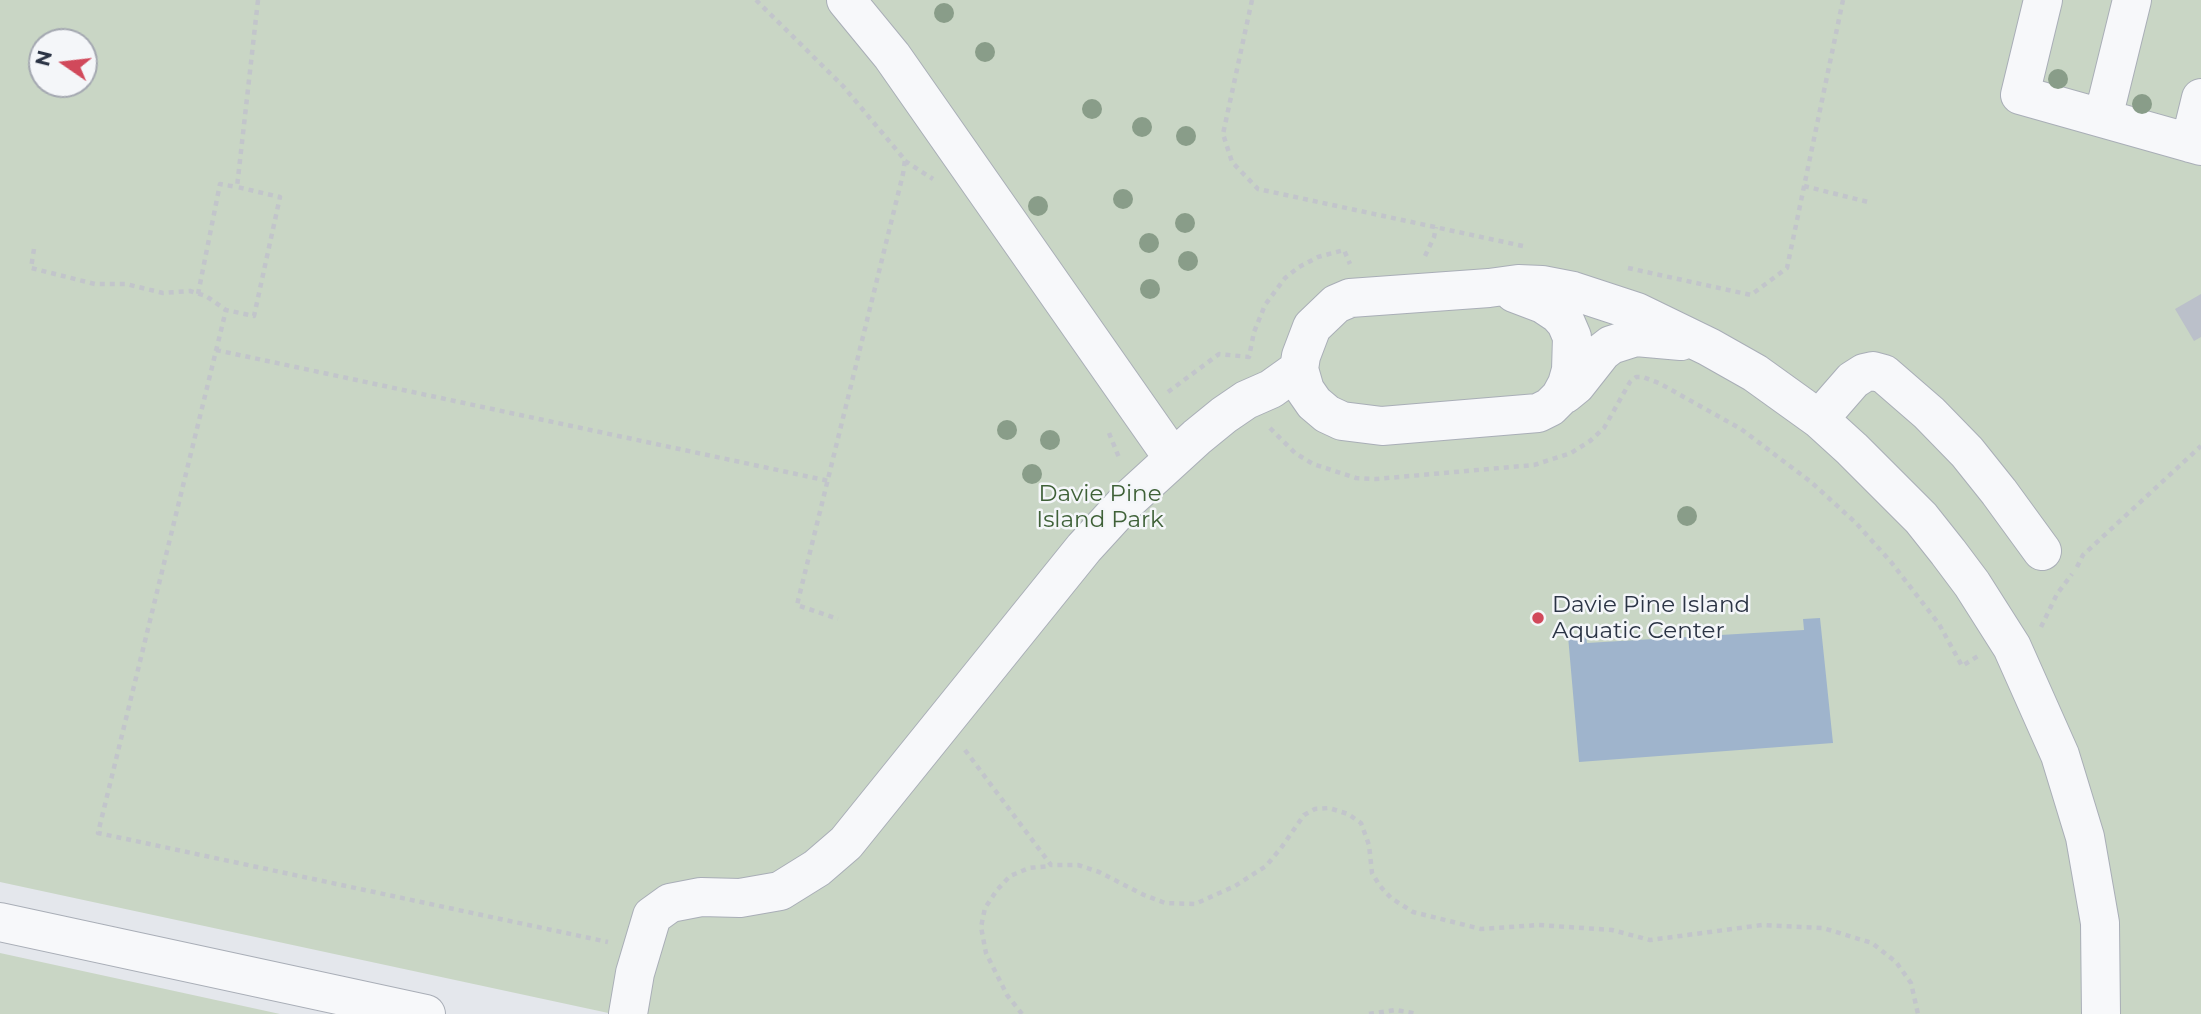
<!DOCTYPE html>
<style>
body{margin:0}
#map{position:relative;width:2201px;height:1014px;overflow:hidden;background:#e4e7ec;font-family:Montserrat,sans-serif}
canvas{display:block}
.north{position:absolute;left:28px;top:28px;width:70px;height:70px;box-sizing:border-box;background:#f4f6f9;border:2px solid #a4a8b1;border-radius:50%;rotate:284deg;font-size:19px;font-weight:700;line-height:28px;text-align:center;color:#2b3445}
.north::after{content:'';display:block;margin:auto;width:24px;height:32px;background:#d1495b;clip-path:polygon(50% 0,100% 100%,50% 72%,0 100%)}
</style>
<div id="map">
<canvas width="2201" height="1014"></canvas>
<div class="north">N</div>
</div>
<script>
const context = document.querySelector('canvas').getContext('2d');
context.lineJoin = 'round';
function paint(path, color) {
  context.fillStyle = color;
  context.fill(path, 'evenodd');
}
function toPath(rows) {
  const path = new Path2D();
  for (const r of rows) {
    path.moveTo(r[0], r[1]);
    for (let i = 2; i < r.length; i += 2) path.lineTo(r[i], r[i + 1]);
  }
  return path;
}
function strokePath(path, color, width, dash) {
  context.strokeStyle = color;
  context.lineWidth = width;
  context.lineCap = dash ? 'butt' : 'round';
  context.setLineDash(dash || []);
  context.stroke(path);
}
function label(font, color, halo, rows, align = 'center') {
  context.font = font + ' Montserrat,sans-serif';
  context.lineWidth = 5;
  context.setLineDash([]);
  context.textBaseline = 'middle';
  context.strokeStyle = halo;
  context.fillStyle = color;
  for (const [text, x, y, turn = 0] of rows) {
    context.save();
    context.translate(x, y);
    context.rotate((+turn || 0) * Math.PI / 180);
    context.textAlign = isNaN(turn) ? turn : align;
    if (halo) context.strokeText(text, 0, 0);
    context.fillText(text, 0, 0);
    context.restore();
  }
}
const green = toPath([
 [0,0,2201,0,2201,1014,613,1014,0,882],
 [42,42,84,42,84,84,42,84],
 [0,953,280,1014,0,1014]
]);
const water = toPath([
 [1820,618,1833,743,1579,762,1568,636,1586,636,1587,643,1804,630,1803,619]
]);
const building = toPath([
 [2201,294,2201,337,2194,341,2175,309]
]);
const path = toPath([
 [258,0,237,187,280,197,254,316,226,310,98,833,608,942],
 [756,0,843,86,905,160,903,174,797,605,838,619],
 [1252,0,1223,134,1232,162,1258,189,1523,246],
 [905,161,933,179],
 [1804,186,1868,202],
 [34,249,31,268,95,284,126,284,163,293,190,291,206,296,226,310],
 [1425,256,1434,237,1436,227],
 [1628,268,1751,295,1787,268,1843,0],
 [198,294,220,184,237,187],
 [216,350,829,481],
 [1168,392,1219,354,1249,357,1254,332,1265,305,1285,278,1299,267,1318,257,1344,250,1350,264],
 [1270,428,1295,453,1313,464,1356,478,1376,479,1534,465,1571,453,1590,441,1604,428,1630,382,1636,377,1643,377,1659,383,1741,429,1811,482,1856,523,1891,562,1939,624,1962,666,1978,656],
 [1109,433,1120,460],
 [2077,567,2083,555,2201,446],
 [2041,627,2057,594,2072,574],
 [965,750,1051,865,1078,865,1099,872,1144,895,1165,903,1195,904,1235,886,1266,866,1281,848,1304,815,1315,809,1329,808,1348,814,1361,823,1369,845,1372,873,1380,886,1391,898,1413,912,1481,929,1539,925,1612,930,1650,940,1762,925,1823,928,1872,943,1896,962,1911,983,1918,1014],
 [1022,1014,1007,995,986,953,981,927,985,908,997,890,1010,876,1029,868,1050,866],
 [1369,1014,1396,1010,1418,1014]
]);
const minor = toPath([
 [846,0,892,56,1173,458],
 [2043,0,2020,95,2201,146],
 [2103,118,2132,0],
 [2190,143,2201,98],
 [1299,369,1305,390,1314,403,1327,414,1342,421,1382,426,1538,413,1550,407,1560,397,1567,384,1571,370,1572,337,1566,323,1558,314,1543,304,1514,293],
 [1565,394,1576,385,1602,352,1611,345,1636,337,1681,341],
 [1819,419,1853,380,1864,373,1873,371,1884,374,1929,413,1967,452,1999,492,2042,551],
 [0,922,426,1014],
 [628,1014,635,973,652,916,670,903,701,897,740,898,780,891,817,868,846,843,1084,548,1127,501,1197,437,1224,415,1246,400,1271,389,1299,369,1301,356,1312,327,1336,304,1350,298,1489,288,1518,284,1542,285,1573,291,1637,312,1709,347,1755,373,1819,419,1852,449,1921,518,1948,552,1972,584,2012,647,2060,755,2085,837,2100,923,2101,1014]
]);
const trees = [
 [944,13],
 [985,52],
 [2058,79],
 [2142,104],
 [1092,109],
 [1142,127],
 [1186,136],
 [1123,199],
 [1038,206],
 [1185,223],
 [1149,243],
 [1188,261],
 [1150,289],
 [1007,430],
 [1050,440],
 [1032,474],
 [1687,516]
];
const markers = [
 [1538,618,7,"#d1495b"]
];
const parkNames = [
 ["Davie Pine",1100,494],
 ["Island Park",1100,520]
];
const poiNames = [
 ["Davie Pine Island",1552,605],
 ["Aquatic Center",1552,631]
];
paint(green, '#c9d6c5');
paint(water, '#9fb4cc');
paint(building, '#bbc0ca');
strokePath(minor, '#a9aeb7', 40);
strokePath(path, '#c2c5cb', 4.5, [5, 5]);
strokePath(minor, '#f7f8fa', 38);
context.fillStyle = '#899d89';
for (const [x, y] of trees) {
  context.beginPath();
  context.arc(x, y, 10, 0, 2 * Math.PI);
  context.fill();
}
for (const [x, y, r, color] of markers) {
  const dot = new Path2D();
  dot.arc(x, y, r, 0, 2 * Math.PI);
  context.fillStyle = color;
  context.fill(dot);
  strokePath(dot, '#f4f6f9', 2.5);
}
label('23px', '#3f6138', '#f4f6f9', parkNames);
label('23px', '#2b3445', '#f4f6f9', poiNames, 'left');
</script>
